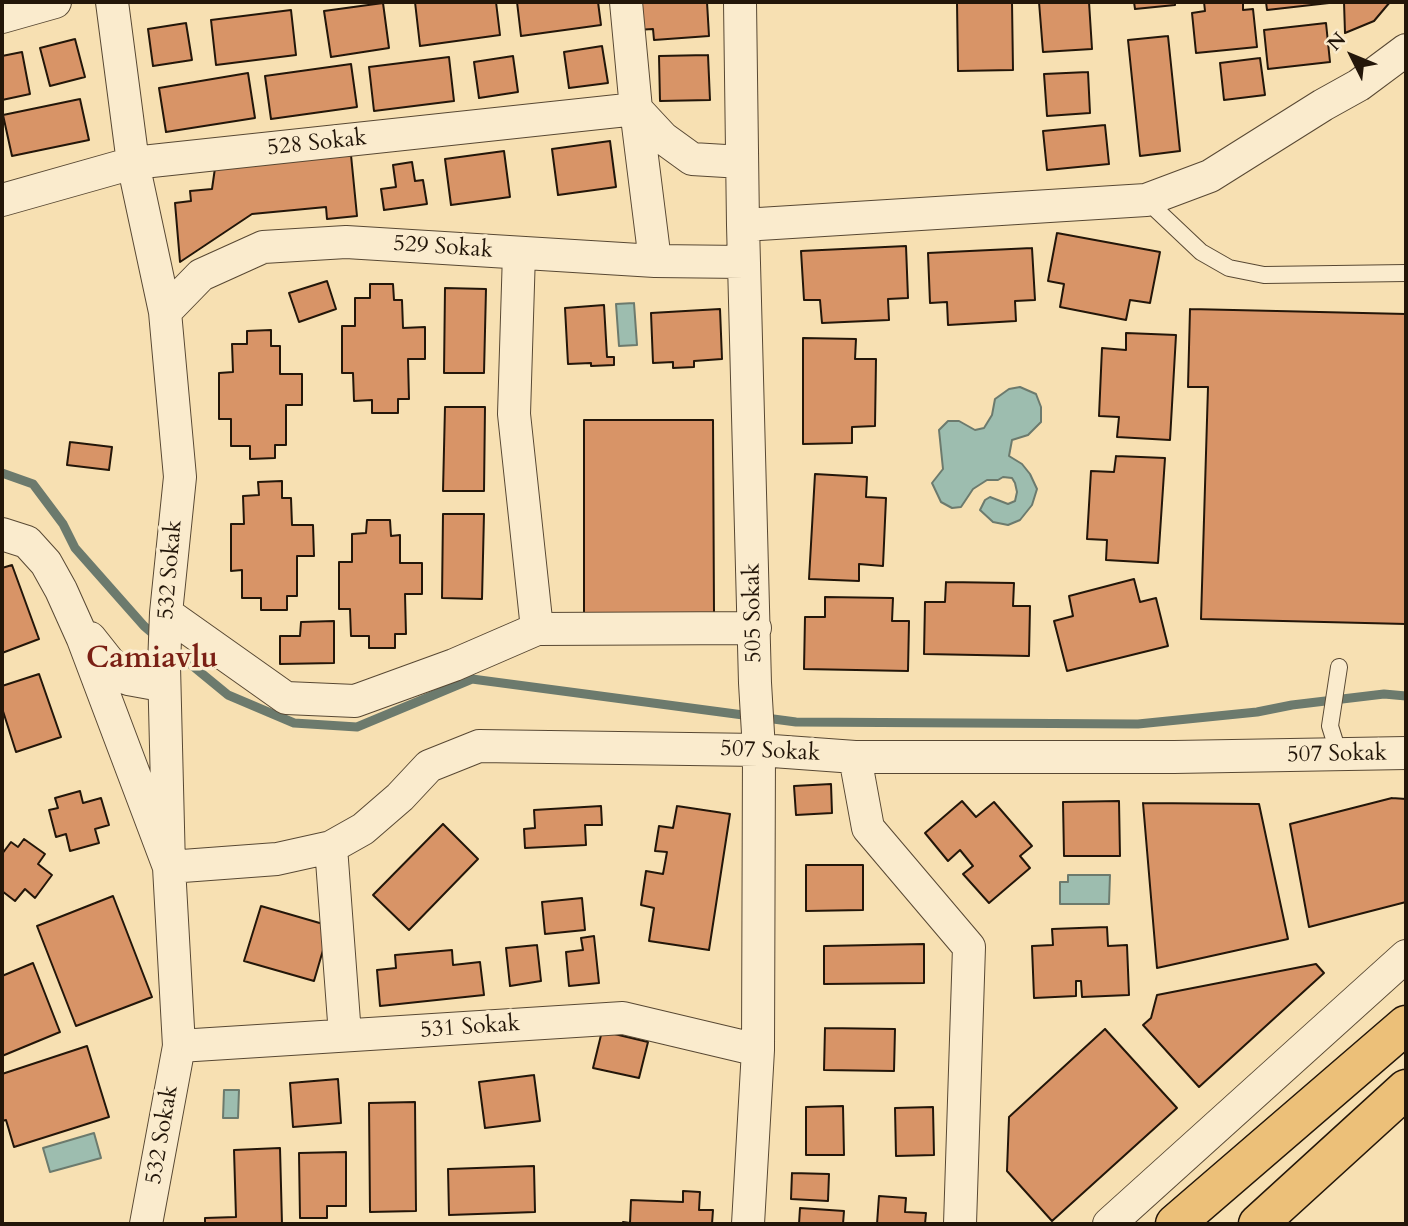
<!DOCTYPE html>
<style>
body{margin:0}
#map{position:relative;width:1408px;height:1226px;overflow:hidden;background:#f7e0b2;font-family:Cardo,serif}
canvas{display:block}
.frame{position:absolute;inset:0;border:4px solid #231609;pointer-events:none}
.north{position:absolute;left:1317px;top:21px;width:70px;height:70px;-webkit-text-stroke:5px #faebcd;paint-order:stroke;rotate:313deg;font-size:19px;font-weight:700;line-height:28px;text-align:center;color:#231609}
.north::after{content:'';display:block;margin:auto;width:24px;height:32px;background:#231609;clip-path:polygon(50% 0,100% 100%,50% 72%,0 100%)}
</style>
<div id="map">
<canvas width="1408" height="1226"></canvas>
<div class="frame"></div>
<div class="north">N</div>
</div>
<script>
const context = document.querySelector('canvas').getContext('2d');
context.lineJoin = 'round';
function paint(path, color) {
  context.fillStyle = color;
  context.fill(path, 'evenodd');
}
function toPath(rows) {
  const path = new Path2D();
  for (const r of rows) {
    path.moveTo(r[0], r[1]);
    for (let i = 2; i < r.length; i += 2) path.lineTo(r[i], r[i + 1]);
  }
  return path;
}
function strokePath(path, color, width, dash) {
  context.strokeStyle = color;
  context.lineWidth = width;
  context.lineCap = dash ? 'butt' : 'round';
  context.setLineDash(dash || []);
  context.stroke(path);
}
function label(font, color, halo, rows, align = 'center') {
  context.font = font + ' Cardo,serif';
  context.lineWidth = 7;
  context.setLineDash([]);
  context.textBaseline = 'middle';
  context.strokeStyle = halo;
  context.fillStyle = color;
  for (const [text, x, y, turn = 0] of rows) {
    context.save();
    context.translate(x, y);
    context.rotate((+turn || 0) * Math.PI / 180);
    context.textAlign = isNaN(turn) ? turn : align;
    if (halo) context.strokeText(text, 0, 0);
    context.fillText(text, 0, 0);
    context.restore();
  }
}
const water = toPath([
 [634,303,637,345,619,346,616,304,634,303],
 [1020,387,1036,394,1041,407,1041,422,1028,435,1012,440,1009,456,1022,464,1030,474,1037,489,1032,505,1020,520,1008,525,993,522,980,510,985,500,990,497,1008,504,1015,501,1017,492,1015,483,1012,478,1003,477,998,480,987,480,973,489,961,507,952,508,941,502,932,483,943,469,939,430,948,421,959,421,975,430,984,428,992,415,995,399,1009,389,1020,387],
 [1068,875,1110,875,1109,904,1060,904,1060,882,1068,882,1068,875],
 [224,1090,239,1090,238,1118,223,1118,224,1090],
 [94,1133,101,1158,50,1172,43,1148,94,1133]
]);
const stream = toPath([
 [2,473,33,484,63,524,75,548,144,626,158,638],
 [172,649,228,695,294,723,357,727,472,679,796,722,1138,724,1257,712,1292,705,1384,694,1406,696]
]);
const building = toPath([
 [415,2,496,2,500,35,420,46,415,2],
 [517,2,598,2,601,25,521,36,517,2],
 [634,2,707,2,709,36,654,40,653,29,636,30,634,2],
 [957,2,1012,2,1013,70,958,71,957,2],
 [1039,2,1089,2,1092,49,1043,52,1039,2],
 [1134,2,1175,2,1175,5,1135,9,1134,2],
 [1204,2,1243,2,1243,10,1253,9,1257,47,1196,53,1192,13,1205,11,1204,2],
 [1266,2,1328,2,1329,3,1267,10,1266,2],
 [1344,2,1390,2,1374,21,1345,33,1344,2],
 [383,3,389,48,331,57,324,11,383,3],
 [291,10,296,55,216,65,211,20,291,10],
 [186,23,192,60,153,66,148,29,186,23],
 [1326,23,1330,62,1268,69,1264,30,1326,23],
 [1168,36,1180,151,1140,156,1128,40,1168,36],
 [75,39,85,77,50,86,40,48,75,39],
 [602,46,608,83,569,88,564,52,602,46],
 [22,52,30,94,2,100,2,56,22,52],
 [708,55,710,100,660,101,659,56,708,55],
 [513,56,518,92,479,98,474,62,513,56],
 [449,57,454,101,374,111,369,67,449,57],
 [1260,58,1265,95,1224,100,1220,63,1260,58],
 [351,64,357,107,271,119,265,76,351,64],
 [1088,72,1090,113,1047,116,1044,74,1088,72],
 [248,73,255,118,166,132,159,88,248,73],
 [80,99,89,140,12,156,3,115,80,99],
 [1105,125,1109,164,1047,170,1043,131,1105,125],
 [610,141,616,187,558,195,552,149,610,141],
 [504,151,510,197,451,205,445,159,504,151],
 [351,155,357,216,327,219,326,207,252,214,180,262,175,203,191,201,190,191,212,189,215,168,351,155],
 [412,162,415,181,423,180,427,204,384,210,381,189,396,187,393,165,412,162],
 [1057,233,1160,252,1150,303,1130,300,1126,320,1060,307,1064,284,1048,281,1057,233],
 [906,246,908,298,888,299,889,320,822,323,820,300,804,300,801,251,906,246],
 [1032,248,1035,300,1015,301,1016,321,948,325,947,302,930,303,928,253,1032,248],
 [327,281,336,309,299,322,289,293,327,281],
 [370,284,393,284,394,300,402,300,403,328,425,327,425,359,408,359,409,399,398,399,398,413,372,413,372,400,354,401,353,373,342,373,342,326,355,326,355,298,370,298,370,284],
 [445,288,486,289,484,373,444,373,445,288],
 [604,305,607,357,614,357,614,365,591,366,591,363,568,364,565,308,604,305],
 [720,309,722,359,694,361,694,367,673,368,673,362,653,363,651,313,720,309],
 [1190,309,1406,314,1406,624,1201,619,1208,387,1188,387,1190,309],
 [271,330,271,346,280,346,280,374,302,374,302,405,286,405,286,445,275,445,275,458,250,459,250,446,231,446,231,419,219,419,219,373,233,372,232,344,247,344,247,331,271,330],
 [1126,333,1176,335,1170,440,1117,437,1119,417,1099,416,1102,348,1126,350,1126,333],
 [803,338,856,339,855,359,876,359,875,426,852,427,852,443,803,444,803,338],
 [445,407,485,407,484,491,443,491,445,407],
 [584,420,713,420,714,615,584,616,584,420],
 [70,442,112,447,109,470,67,465,70,442],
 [1116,456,1165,458,1158,563,1106,560,1107,540,1087,539,1091,471,1114,472,1116,456],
 [815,474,867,477,866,497,886,498,883,566,859,564,859,581,809,579,815,474],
 [282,481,282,498,291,498,292,525,313,525,314,556,297,556,297,596,287,596,287,610,261,610,261,598,242,598,242,570,231,571,231,524,244,524,243,496,259,495,258,482,282,481],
 [443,514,484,514,482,599,442,598,443,514],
 [367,520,390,520,391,536,400,535,400,563,422,563,422,594,405,594,406,634,395,634,395,648,369,648,369,636,351,636,350,609,339,609,339,562,352,562,352,534,366,533,367,520],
 [12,565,39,639,2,653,2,568,12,565],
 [1134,579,1140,602,1156,598,1168,646,1067,671,1054,621,1073,616,1069,596,1134,579],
 [946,582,1014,583,1013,606,1030,606,1029,656,924,654,925,602,945,602,946,582],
 [825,597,893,598,892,621,909,621,908,671,804,669,805,617,825,617,825,597],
 [334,621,334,663,280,664,280,636,300,636,301,622,334,621],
 [39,674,61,737,16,752,2,708,2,686,39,674],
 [831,784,832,813,796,815,794,786,831,784],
 [80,791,83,803,101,798,109,825,95,829,99,843,70,851,66,834,56,837,49,810,58,808,55,798,80,791],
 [1392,798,1406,799,1406,902,1309,927,1290,824,1392,798],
 [962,801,976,817,994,802,1032,846,1020,856,1030,868,989,903,963,874,973,866,960,850,948,861,925,833,962,801],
 [1119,801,1120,856,1064,856,1063,802,1119,801],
 [1143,803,1259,804,1288,939,1157,968,1143,803],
 [601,806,602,825,585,825,586,845,525,848,524,829,535,828,534,810,601,806],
 [677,806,730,814,709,950,649,941,654,908,641,905,646,871,663,874,667,852,655,851,659,826,673,828,677,806],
 [443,824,478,859,409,930,373,895,443,824],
 [24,839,45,854,38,864,52,875,35,898,25,889,15,901,2,891,2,854,11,842,18,847,24,839],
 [806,865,863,865,863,910,806,911,806,865],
 [113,896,152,997,76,1026,37,926,113,896],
 [582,898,585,930,545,934,542,902,582,898],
 [261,906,330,926,314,981,244,961,261,906],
 [1107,927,1108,946,1127,945,1129,995,1082,997,1081,981,1076,981,1076,996,1034,998,1032,946,1053,945,1052,929,1107,927],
 [594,936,599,983,569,986,566,952,583,950,581,938,594,936],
 [924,944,924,983,824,984,824,946,924,944],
 [537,945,541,981,510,986,506,948,537,945],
 [452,950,453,965,480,962,484,995,380,1006,377,970,396,968,395,955,452,950],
 [33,963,60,1032,2,1056,2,976,33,963],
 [1316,964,1324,973,1199,1087,1143,1025,1151,1018,1157,995,1316,964],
 [825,1028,895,1029,894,1071,824,1070,825,1028],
 [1105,1029,1177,1108,1052,1221,1007,1171,1009,1117,1105,1029],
 [602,1031,648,1042,639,1078,593,1068,602,1031],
 [87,1046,109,1117,14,1147,6,1120,2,1121,2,1074,87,1046],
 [534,1075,540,1121,485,1128,479,1082,534,1075],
 [338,1079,341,1123,293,1127,290,1083,338,1079],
 [415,1102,416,1211,370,1212,369,1103,415,1102],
 [843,1106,844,1155,806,1155,806,1107,843,1106],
 [933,1107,934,1155,896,1156,895,1108,933,1107],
 [280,1148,282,1224,205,1224,205,1218,236,1217,234,1150,280,1148],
 [346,1152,346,1206,327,1206,327,1218,300,1218,299,1153,346,1152],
 [534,1166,535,1212,449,1215,448,1169,534,1166],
 [792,1173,829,1174,828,1201,791,1199,792,1173],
 [683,1191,700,1192,699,1210,713,1210,712,1224,623,1224,623,1222,630,1223,631,1200,683,1202,683,1191],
 [879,1196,906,1198,905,1212,926,1213,925,1224,877,1224,879,1196],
 [800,1208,844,1211,843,1224,799,1224,800,1208]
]);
const lane = toPath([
 [1146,200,1201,252,1229,268,1264,275,1406,273],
 [1339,667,1330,726,1339,755]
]);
const street = toPath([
 [112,2,133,163,165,312,180,477,166,613,164,666,169,867,179,1046,146,1224],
 [626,2,636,109,655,261],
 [740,2,743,225,755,683,759,750,758,1050,748,1224],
 [2,17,55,2],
 [2,200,133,163,636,109,663,138,692,159,742,162],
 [743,225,1146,200,1210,176,1323,105,1359,85,1406,50],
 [519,253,514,414,537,629],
 [165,312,201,275,263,247,346,242,655,261,744,262],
 [2,534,27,542,46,563,61,590,83,639,169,867,277,859,331,847,363,829,400,797,429,766,479,746,759,750,855,757,1174,757,1406,753],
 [166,613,286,698,355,701,454,665,537,629,755,628],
 [90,638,109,662,128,679,150,683,164,666],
 [855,757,868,828,969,947,960,1224],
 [331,847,345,1035],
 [179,1046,623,1018,758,1050],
 [1109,1224,1406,956]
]);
const highway = toPath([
 [1175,1224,1406,1025],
 [1258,1224,1406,1089]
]);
const streetNames = [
 ["528 Sokak",317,144,-6],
 ["529 Sokak",443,248,4],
 ["532 Sokak",171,570,-85],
 ["505 Sokak",754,613,-91],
 ["507 Sokak",770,752,3],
 ["507 Sokak",1337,755,-1],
 ["531 Sokak",470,1028,-4],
 ["532 Sokak",163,1135,-80]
];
const districtNames = [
 ["Camiavlu",152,660]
];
paint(water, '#9dbdaf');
strokePath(water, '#6c7a6d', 2);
strokePath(stream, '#6c7a6d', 9);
paint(building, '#d89467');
strokePath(building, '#231609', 2);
strokePath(lane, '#584833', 18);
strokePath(street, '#584833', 34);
strokePath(highway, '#231609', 41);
strokePath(lane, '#faebcd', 16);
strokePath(street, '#faebcd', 32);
strokePath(highway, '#ecc079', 38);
label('23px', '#231609', '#faebcd', streetNames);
label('bold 30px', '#7a1f14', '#faebcd', districtNames);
</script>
